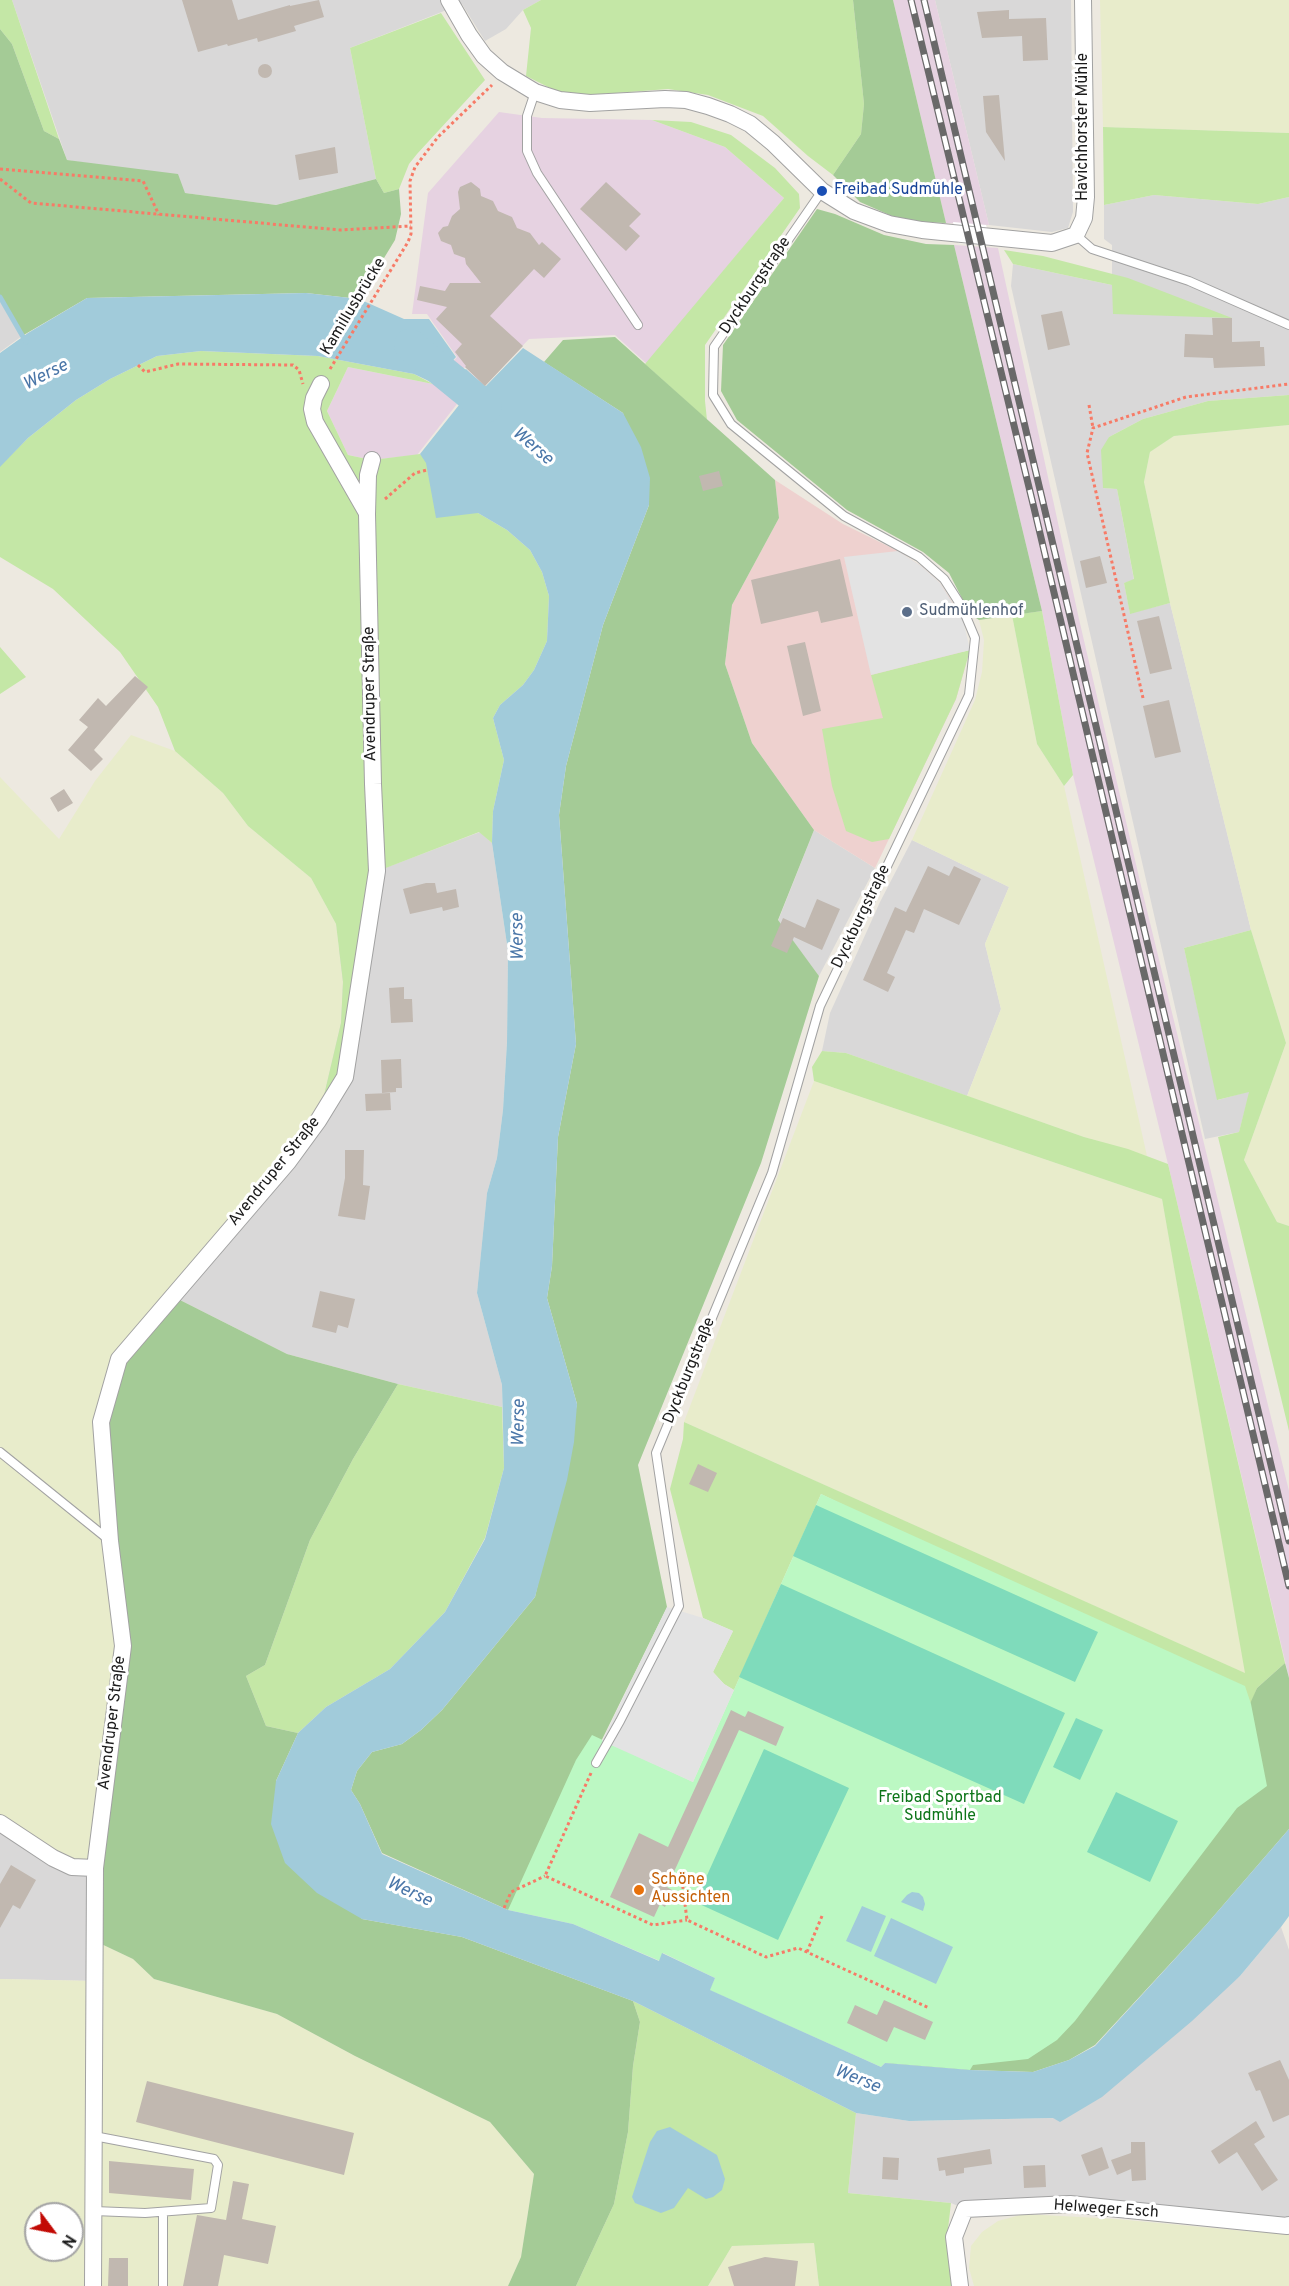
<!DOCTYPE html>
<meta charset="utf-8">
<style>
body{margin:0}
#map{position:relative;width:1289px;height:2286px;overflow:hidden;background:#ede9e0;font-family:Overpass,sans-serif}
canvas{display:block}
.north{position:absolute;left:24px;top:2202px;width:60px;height:60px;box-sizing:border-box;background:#fff;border:2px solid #a4a4a4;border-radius:50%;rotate:122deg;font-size:16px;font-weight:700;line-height:24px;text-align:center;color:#1b1b1b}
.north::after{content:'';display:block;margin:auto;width:21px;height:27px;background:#c20a04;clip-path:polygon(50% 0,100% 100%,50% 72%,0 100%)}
</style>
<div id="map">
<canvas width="1289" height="2286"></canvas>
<div class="north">N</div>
</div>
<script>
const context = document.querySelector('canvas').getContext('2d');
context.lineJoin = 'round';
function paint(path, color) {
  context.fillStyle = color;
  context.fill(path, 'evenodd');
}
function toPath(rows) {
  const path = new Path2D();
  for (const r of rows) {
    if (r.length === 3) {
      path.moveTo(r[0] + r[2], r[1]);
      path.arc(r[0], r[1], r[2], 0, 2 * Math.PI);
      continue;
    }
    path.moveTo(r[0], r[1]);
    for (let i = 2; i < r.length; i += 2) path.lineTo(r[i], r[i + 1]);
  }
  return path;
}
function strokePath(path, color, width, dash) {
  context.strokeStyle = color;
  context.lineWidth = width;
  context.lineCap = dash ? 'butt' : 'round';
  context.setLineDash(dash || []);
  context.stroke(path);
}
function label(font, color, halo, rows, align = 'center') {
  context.font = font + ' Overpass,sans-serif';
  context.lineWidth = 6;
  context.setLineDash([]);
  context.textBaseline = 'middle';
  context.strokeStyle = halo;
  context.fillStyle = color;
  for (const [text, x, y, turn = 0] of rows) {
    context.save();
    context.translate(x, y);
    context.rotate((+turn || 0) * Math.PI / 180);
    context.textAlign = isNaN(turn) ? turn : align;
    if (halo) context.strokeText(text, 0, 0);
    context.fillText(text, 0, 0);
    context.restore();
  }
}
const residential = toPath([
 [12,0,541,0,523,10,506,29,485,41,462,4,350,48,376,179,276,205,185,193,116,168,67,160],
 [935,0,1071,0,1073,212,1068,228,1052,232,989,225],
 [1154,195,1258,204,1289,197,1289,395,1208,401,1143,419,1109,437,1103,488,1117,489,1134,580,1124,583,1130,613,1170,603,1251,930,1184,948,1218,1100,1250,1091,1239,1132,1205,1139,1011,286,1013,264,1112,285,1112,245,1104,239,1104,205],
 [0,295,22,336,0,352],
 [814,830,875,868,819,976,778,921],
 [480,832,492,843,508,951,507,1042,503,1110,497,1158,487,1193,477,1293,502,1385,502,1407,398,1384,287,1354,172,1296,377,871],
 [912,840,1009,887,985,944,1001,1009,967,1096,846,1053,822,1051,830,1013,880,902],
 [0,1821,95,1868,95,1981,0,1979],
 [1281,1927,1289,1950,1289,2225,1070,2204,965,2209,951,2203,848,2193,856,2113,909,2121,1054,2118,1060,2121,1240,1976]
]);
const commercial = toPath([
 [775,480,843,524,898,551,921,566,940,583,953,603,966,664,956,699,875,868,814,830,752,743,725,664,732,605,779,518]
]);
const industrial = toPath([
 [893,0,935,0,989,225,946,223],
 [499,112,542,118,652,120,725,147,784,198,647,364,615,335,529,339,484,386,465,367,443,390,457,404,417,455,372,460,348,455,327,411,348,367,433,384,457,357,427,314,412,314,428,193],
 [954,245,998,248,1079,619,1142,890,1289,1491,1289,1678,1168,1164,1073,775,1042,611]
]);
const farmland = toPath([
 [1100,0,1289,0,1289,133,1103,127],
 [1289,425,1289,1226,1277,1222,1244,1160,1286,1043,1251,930,1170,603,1144,482,1150,452,1174,436],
 [1012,615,1037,744,1064,786,1147,1156,1084,1137,967,1096,1001,1009,985,944,1009,887,912,840,975,700,982,672,984,640,979,620],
 [131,735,175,751,223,793,248,826,311,878,336,924,343,982,341,1023,318,1121,172,1296,95,1868,72,1867,0,1821,0,777,59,839,95,781],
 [814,1081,1162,1199,1246,1674,684,1422],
 [95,1941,133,1959,154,1979,277,2014,355,2056,490,2122,534,2174,521,2257,508,2286,0,2286,0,1979,95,1981],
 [36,2214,72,2214,72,2250,36,2250],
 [1024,2214,1116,2219,1256,2232,1289,2226,1289,2286,974,2286,969,2268,971,2246,982,2232,998,2221],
 [814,2243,819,2286,708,2286,732,2246]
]);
const grass = toPath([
 [0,0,12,0,59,139,44,131,12,44,0,29],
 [541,0,853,0,864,104,861,134,833,175,808,156,763,116,708,95,668,89,590,95,558,92,526,76,531,28,523,10],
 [441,13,485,80,417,154,409,164,399,189,384,193,376,179,350,48],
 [652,120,691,122,731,135,775,168,799,194,800,208,705,345,705,401,707,420,645,364,784,198,725,147],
 [1103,127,1289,133,1289,197,1258,204,1154,195,1104,205],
 [1004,250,1043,256,1128,278,1232,318,1113,314,1112,285,1013,264],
 [201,351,318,356,414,374,433,384,348,367,327,411,348,455,372,460,420,454,478,513,507,530,530,550,542,572,549,596,547,641,534,670,523,685,500,705,493,718,504,760,493,811,492,843,479,832,378,871,345,1077,318,1121,341,1023,343,982,336,924,311,878,248,826,223,793,175,751,158,707,120,652,53,589,0,557,0,466,28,438,76,400,110,379,157,356],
 [1289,395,1289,425,1174,436,1150,452,1144,482,1170,603,1130,614,1124,583,1134,579,1117,489,1103,488,1101,450,1109,437,1143,419,1208,401],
 [1042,611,1073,775,1064,786,1037,744,1012,615],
 [0,647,26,677,0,694],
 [970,650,956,699,889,839,872,842,846,831,832,786,822,729,883,718,871,675],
 [1251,930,1286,1043,1244,1160,1277,1222,1289,1226,1289,1431,1218,1137,1239,1132,1249,1092,1217,1100,1184,948],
 [822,1051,846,1053,1084,1137,1128,1149,1168,1164,1285,1663,1257,1688,1251,1704,821,1494,734,1690,724,1684,713,1672,733,1631,703,1618,670,1489,683,1439,684,1422,1245,1673,1162,1199,814,1081,812,1067],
 [398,1384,502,1407,504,1468,485,1538,445,1612,390,1669,326,1707,298,1733,266,1726,246,1676,265,1665,310,1540,353,1459],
 [633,2001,856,2113,848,2193,951,2203,947,2238,957,2286,819,2286,814,2243,732,2246,708,2286,576,2286,614,2204,628,2132,633,2066,640,2022]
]);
const forest = toPath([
 [853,0,893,0,946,223,920,222,894,217,860,202,833,175,861,134,864,104],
 [0,29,12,44,44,131,59,139,67,160,178,174,185,193,276,205,376,179,384,193,399,189,401,214,395,240,359,299,306,293,87,298,22,336,0,295],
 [817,209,835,214,884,235,926,244,954,245,1042,611,979,620,970,614,949,573,923,552,847,510,737,420,721,391,723,345],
 [615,337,775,480,779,518,732,605,725,664,752,743,814,830,778,920,819,976,761,1163,638,1465,667,1607,564,1817,583,1865,508,1910,382,1853,360,1804,351,1790,357,1771,372,1752,402,1744,421,1730,442,1710,535,1597,577,1404,547,1298,552,1266,558,1137,576,1044,559,815,566,766,603,625,649,505,623,413,544,362,563,340],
 [172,1296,287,1354,398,1384,353,1459,310,1540,265,1665,246,1676,266,1726,298,1733,276,1781,362,1919,462,1937,633,2001,640,2022,633,2066,628,2132,614,2204,576,2286,508,2286,521,2257,534,2174,490,2122,355,2056,277,2014,154,1979,133,1959,95,1941,123,1646,101,1422,119,1359],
 [1285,1663,1289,1678,1289,1829,1206,1925,1095,2045,1069,2060,1033,2072,970,2070,885,2063,1229,1751,1257,1688]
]);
const park = toPath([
 [821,1494,1245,1686,1251,1704,1267,1786,1237,1808,1075,2021,1057,2040,1028,2059,973,2065,970,2070,885,2063,881,2067,709,1990,715,1978,663,1953,660,1961,573,1924,508,1910,576,1760,592,1735,693,1782]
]);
const pitch = toPath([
 [816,1505,1098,1632,1075,1682,793,1556],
 [781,1584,1065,1713,1024,1804,739,1677],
 [1076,1718,1103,1730,1080,1780,1053,1767],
 [764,1749,849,1788,778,1940,695,1902],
 [1116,1792,1178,1821,1150,1882,1087,1852]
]);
const parking = toPath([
 [898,551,921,566,940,583,963,620,970,650,871,675,844,557],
 [667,1607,703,1618,733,1631,713,1672,724,1684,734,1690,693,1782,602,1741]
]);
const water = toPath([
 [306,293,359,299,404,319,429,319,456,357,433,383,414,374,318,356,201,351,157,356,110,379,76,400,28,438,0,467,0,353,28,333,87,298],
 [523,348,623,413,641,447,650,478,649,505,603,625,566,766,559,815,576,1044,558,1137,552,1266,547,1298,577,1404,574,1442,567,1480,535,1597,442,1710,421,1730,402,1744,372,1752,357,1771,351,1790,360,1804,382,1854,508,1910,573,1924,659,1961,662,1953,715,1978,710,1990,881,2067,885,2063,970,2070,1033,2072,1069,2060,1095,2046,1206,1925,1289,1829,1289,1916,1281,1927,1240,1976,1192,2021,1102,2097,1060,2122,1053,2118,909,2121,856,2113,633,2001,462,1937,362,1919,317,1893,285,1863,271,1824,276,1781,298,1733,326,1707,390,1669,445,1612,485,1539,504,1468,502,1385,477,1293,487,1193,497,1158,503,1110,507,1042,508,951,492,843,493,811,504,760,493,718,500,705,523,685,534,670,547,641,549,596,542,572,530,550,507,530,478,513,436,518,426,463,420,454,459,405,444,390,466,369,485,387],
 [912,1892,919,1893,923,1897,925,1904,923,1911,901,1902,907,1895],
 [862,1906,886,1916,871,1952,846,1941],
 [891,1918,953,1947,936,1984,874,1956],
 [670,2127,717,2155,725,2179,722,2190,713,2197,706,2199,688,2188,674,2208,661,2213,635,2203,632,2197,650,2142,657,2131]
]);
const pier = toPath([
 [953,222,986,225,992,246,958,243]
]);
const stream = toPath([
 [0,297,26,342]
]);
const river = toPath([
 [410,345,486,407]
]);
const building = toPath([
 [182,0,232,0,238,20,290,5,290,6,319,0,324,17,294,26,296,31,258,42,257,38,228,46,227,44,198,52],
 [1009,10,1009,19,1046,18,1048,60,1023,61,1022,36,982,38,977,12],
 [265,71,7],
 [999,95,1005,161,986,132,983,96],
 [335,147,338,173,299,180,295,155],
 [471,182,480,189,481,196,493,201,498,211,512,217,517,228,530,233,539,245,542,242,561,259,544,278,534,269,490,316,523,346,485,386,465,367,466,366,455,352,462,344,436,319,447,307,417,300,420,286,445,291,450,283,481,283,466,264,465,258,454,254,451,245,441,241,438,233,443,227,448,226,452,216,460,209,458,192,460,187],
 [606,182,641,214,629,226,640,236,626,251,580,209],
 [1062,311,1070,345,1048,350,1041,315],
 [1212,318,1232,318,1232,342,1260,341,1260,347,1264,347,1265,366,1214,368,1213,358,1184,357,1185,334,1213,335],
 [719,471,723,486,703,491,699,476],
 [1100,556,1107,583,1086,588,1080,561],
 [840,559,853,616,821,623,818,611,761,624,751,580],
 [1159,616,1172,669,1150,674,1137,621],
 [805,642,821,711,803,716,787,646],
 [135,676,148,687,94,750,103,759,91,771,68,750,88,727,79,720,98,698,106,706],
 [1169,700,1181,752,1155,758,1143,706],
 [64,789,73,803,58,812,50,798],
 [928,866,949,876,954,866,981,879,959,925,924,909,914,933,906,930,887,973,895,977,888,992,863,980,895,907,906,912],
 [426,883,435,883,437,893,456,889,459,907,443,911,442,907,410,914,403,889],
 [817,899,840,909,822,950,794,937,787,953,771,946,783,918,805,928],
 [404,987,404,999,412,999,413,1022,391,1023,389,988],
 [401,1059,402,1088,396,1088,396,1092,382,1093,381,1060],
 [390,1093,391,1110,366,1111,365,1094],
 [345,1150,364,1150,363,1185,370,1186,365,1220,338,1216,345,1178],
 [320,1291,355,1299,348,1328,338,1325,336,1333,312,1327],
 [698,1464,717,1473,708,1492,689,1484],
 [731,1710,745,1717,748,1711,784,1727,776,1746,739,1730,667,1887,672,1890,665,1907,660,1904,654,1917,610,1897,639,1833,668,1847],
 [11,1865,36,1880,20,1909,13,1905,0,1928,0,1884],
 [884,2000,933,2022,925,2040,894,2027,887,2042,847,2023,855,2005,877,2015],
 [1280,2060,1289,2080,1289,2115,1273,2122,1260,2090,1256,2091,1248,2073],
 [147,2081,354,2133,344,2175,136,2122],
 [1256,2121,1265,2137,1254,2144,1278,2180,1262,2191,1237,2152,1219,2164,1211,2151],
 [1131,2142,1145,2142,1146,2180,1132,2181,1131,2169,1117,2175,1111,2160,1131,2153],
 [1102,2147,1109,2168,1089,2176,1081,2155],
 [990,2149,992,2164,964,2168,964,2173,946,2176,945,2170,939,2171,937,2158],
 [883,2157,899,2158,898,2180,882,2179],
 [109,2161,194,2169,191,2200,109,2193],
 [1045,2165,1046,2187,1024,2188,1023,2166],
 [233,2181,249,2184,242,2219,276,2226,268,2264,224,2255,218,2286,183,2286,197,2215,226,2220],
 [765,2257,798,2261,795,2286,734,2286,728,2267],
 [109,2258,128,2258,128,2286,108,2286]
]);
const path = toPath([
 [0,169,143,181,159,215],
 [0,179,31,203,340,230,411,226],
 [138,365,145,372,178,364,293,365,299,370,303,384],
 [330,369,408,242,411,234,410,181,415,167,438,137,492,85],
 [1089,405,1093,428],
 [385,499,415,473,427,470],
 [1143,698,1087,453,1093,428,1186,397,1289,384],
 [591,1773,545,1876,653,1925,687,1920],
 [682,1880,687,1920,766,1957,798,1948,929,2008],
 [504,1908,511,1892,545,1876],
 [807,1952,822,1916]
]);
const lane = toPath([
 [535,92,527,116,527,151,537,173,638,325],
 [1076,235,1092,249,1189,281,1289,325],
 [0,1452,109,1540],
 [596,1763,620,1721,679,1606,656,1453,772,1173,820,1006,969,695,975,638,962,607,944,579,919,557,844,516,731,424,713,395,714,347,822,191],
 [94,2211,145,2213,211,2208,218,2165,214,2159,94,2136],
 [163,2286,163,2212]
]);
const street = toPath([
 [449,0,469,35,484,56,502,72,535,92,560,100,590,103,665,99,686,100,708,106,730,114,750,124,773,143,822,191,854,211,889,224,922,230,1052,243,1076,235,1084,218,1086,197,1083,0],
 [321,384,314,398,312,409,315,422,367,513],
 [0,1823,53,1858,72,1867,95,1868],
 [93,2286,95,1868,123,1646,110,1541,101,1422,119,1359,288,1162,318,1121,345,1077,377,871,373,784,367,514,368,475,372,460],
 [960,2286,954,2237,965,2209,1070,2204,1287,2226,1289,2225]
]);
const rail = toPath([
 [911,0,1034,508,1289,1586],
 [924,0,1289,1541]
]);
const markers = [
 [822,191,6,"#1a4fb4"],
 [907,612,6,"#5c6f8a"],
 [639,1890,6,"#e8710a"]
];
const streetNames = [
 ["Havichhorster Mühle",1084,127,-90],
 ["Dyckburgstraße",756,286,-56],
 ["Kamillusbrücke",354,307,-59],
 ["Avendruper Straße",371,694,-91],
 ["Dyckburgstraße",862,917,-64],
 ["Avendruper Straße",275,1172,-51],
 ["Dyckburgstraße",690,1371,-68],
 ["Avendruper Straße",113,1723,-83],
 ["Helweger Esch",1106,2210,4]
];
const transitNames = [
 ["Freibad Sudmühle",834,191]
];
const serviceNames = [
 ["Sudmühlenhof",919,612]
];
const parkNames = [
 ["Freibad Sportbad",940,1799],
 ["Sudmühle",940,1817]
];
const foodNames = [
 ["Schöne",651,1881],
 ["Aussichten",651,1899]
];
const waterNames = [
 ["Werse",46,376,-27],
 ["Werse",532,447,41],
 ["Werse",519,937,-91],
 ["Werse",520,1423,-89],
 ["Werse",409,1893,25],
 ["Werse",857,2080,22]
];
paint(residential, '#d9d8d8');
paint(commercial, '#eed1cf');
paint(industrial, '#e6d2e1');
paint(farmland, '#e8eccb');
paint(grass, '#c4e7a6');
paint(forest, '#a4cb96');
paint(park, '#bcf8c3');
paint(pitch, '#7fdbbb');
paint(parking, '#e3e3e3');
paint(water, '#a1cbda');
paint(pier, '#fff');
strokePath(stream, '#a1cbda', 5);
strokePath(river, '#a1cbda', 32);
paint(building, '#c1b8b0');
strokePath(lane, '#a2a2a2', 10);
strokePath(street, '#a2a2a2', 18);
strokePath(path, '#f77b67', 3, [3, 3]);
strokePath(lane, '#fff', 8);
strokePath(street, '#fff', 16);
strokePath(rail, '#696969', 7);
strokePath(rail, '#fff', 4.5, [14]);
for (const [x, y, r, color] of markers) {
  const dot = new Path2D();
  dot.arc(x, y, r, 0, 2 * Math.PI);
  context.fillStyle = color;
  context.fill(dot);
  strokePath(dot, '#fff', 2);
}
label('16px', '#1b1b1b', '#fff', streetNames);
label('16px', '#164399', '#fff', transitNames, 'left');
label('16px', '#4e5e75', '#fff', serviceNames, 'left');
label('16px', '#0d7519', '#fff', parkNames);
label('16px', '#c56008', '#fff', foodNames, 'left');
label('italic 18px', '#4a76a8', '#fff', waterNames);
</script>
